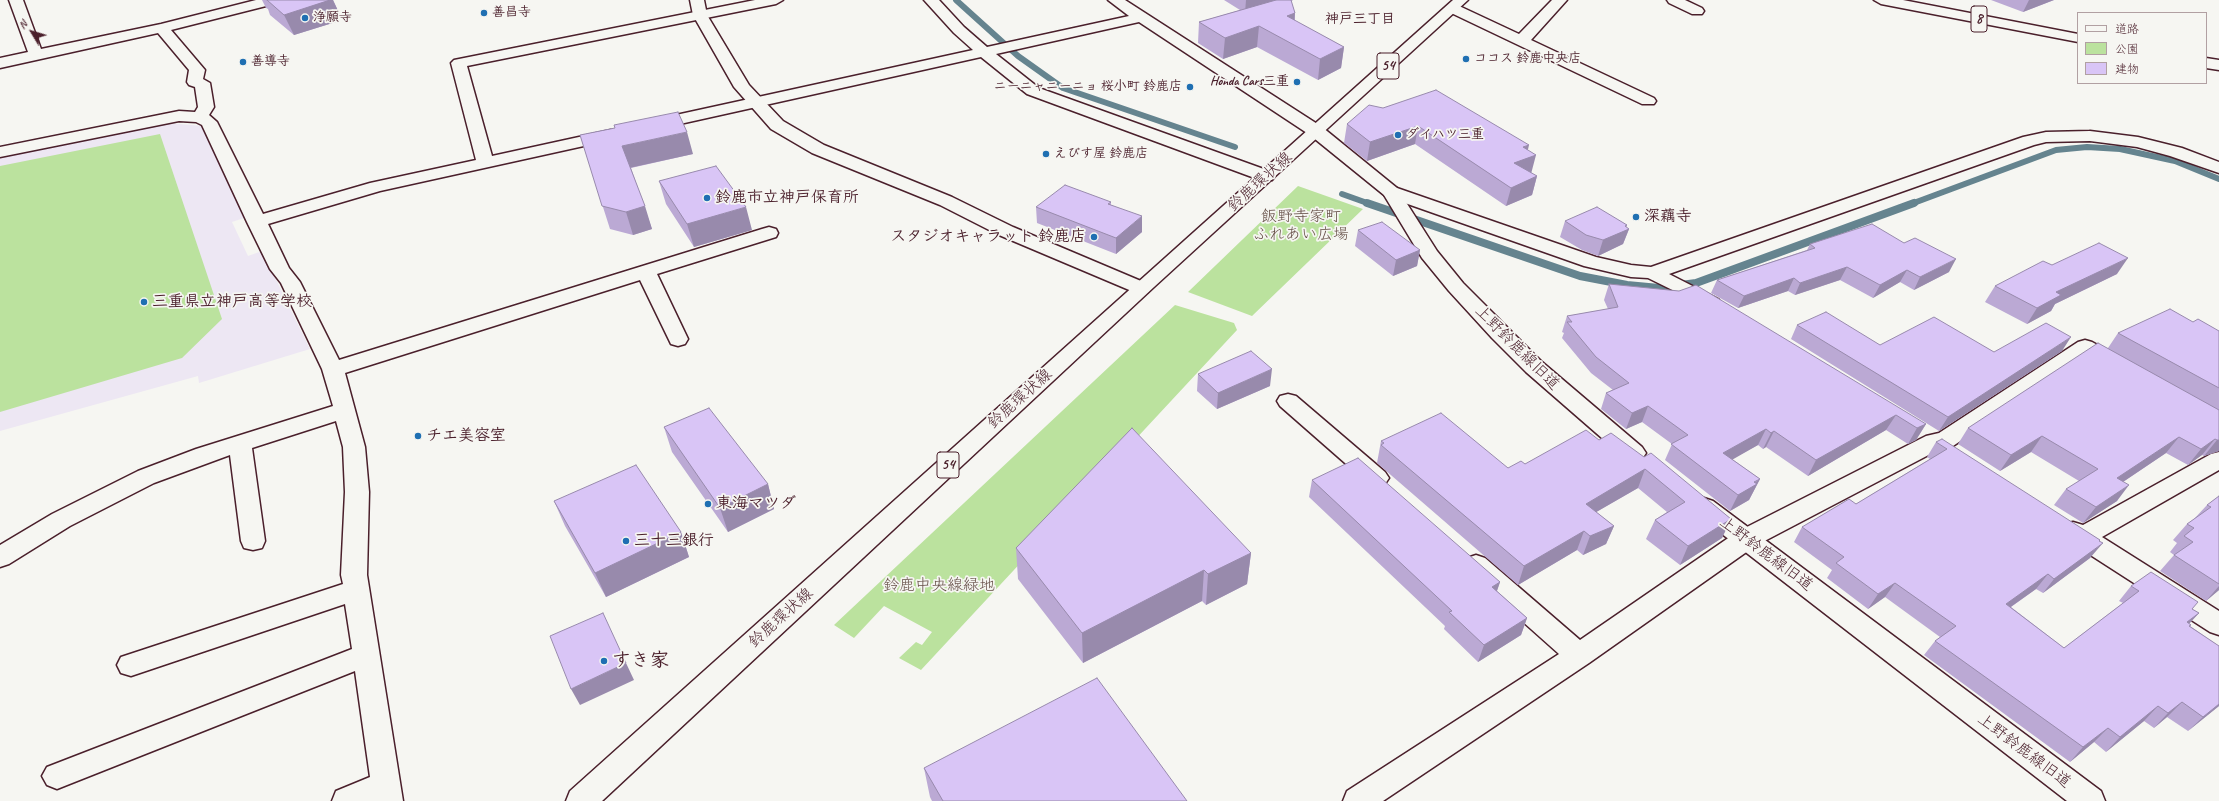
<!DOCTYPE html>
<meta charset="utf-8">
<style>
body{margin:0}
#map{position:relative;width:2219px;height:801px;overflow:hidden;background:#f6f6f2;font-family:Caveat,"Klee One",sans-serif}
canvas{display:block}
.legend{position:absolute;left:2077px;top:12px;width:130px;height:72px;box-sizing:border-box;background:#f6f6f2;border:1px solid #b1a0a2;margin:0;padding:5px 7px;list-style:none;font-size:12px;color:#4a1f2b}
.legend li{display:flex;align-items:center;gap:8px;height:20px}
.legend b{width:20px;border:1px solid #b1a0a2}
.north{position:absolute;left:12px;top:12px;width:40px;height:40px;-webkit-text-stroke:3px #f6f6f2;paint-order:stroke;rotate:308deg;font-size:11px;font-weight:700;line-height:16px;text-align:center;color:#4a1f2b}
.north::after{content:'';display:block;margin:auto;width:14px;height:18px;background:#4a1f2b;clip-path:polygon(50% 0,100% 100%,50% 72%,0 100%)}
</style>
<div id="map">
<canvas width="2219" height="801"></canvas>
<ul class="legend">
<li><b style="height:5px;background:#f6f6f2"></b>道路</li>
<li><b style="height:11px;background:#bbe29e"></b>公園</li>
<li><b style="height:11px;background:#d9c5f6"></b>建物</li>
</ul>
<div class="north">N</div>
</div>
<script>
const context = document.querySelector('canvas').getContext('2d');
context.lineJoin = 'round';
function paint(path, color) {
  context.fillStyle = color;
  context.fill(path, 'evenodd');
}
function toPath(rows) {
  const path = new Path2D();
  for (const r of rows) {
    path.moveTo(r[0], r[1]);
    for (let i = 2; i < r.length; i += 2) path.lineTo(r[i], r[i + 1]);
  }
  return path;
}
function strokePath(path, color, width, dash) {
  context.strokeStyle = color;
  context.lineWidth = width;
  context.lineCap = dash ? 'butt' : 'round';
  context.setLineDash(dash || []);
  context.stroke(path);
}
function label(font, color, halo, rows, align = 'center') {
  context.font = font + ' Caveat,"Klee One",sans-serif';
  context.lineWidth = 3.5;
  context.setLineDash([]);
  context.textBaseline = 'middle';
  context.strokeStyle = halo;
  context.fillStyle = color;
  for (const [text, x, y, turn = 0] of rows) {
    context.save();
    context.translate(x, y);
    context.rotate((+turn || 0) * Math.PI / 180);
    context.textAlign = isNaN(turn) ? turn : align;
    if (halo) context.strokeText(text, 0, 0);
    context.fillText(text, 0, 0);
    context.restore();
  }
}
const built = toPath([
 [167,123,203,126,244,218,232,222,248,256,262,251,310,349,199,383,198,376,0,431,0,157]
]);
const green = toPath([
 [160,134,222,319,182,358,0,412,0,166],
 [1298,186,1363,209,1252,316,1188,292],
 [1175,305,1234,323,1237,330,921,670,899,658,916,642,922,645,932,632,884,606,854,638,834,625]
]);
const streamFar1 = toPath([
 [956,0,1018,56,1063,88,1235,147],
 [1342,194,1370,204],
 [1911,204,2056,150,2087,147,2120,149,2175,161,2219,179]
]);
const stream = toPath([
 [1367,203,1580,276,1627,285,1659,288,1696,283,1914,203]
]);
const street = toPath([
 [9,0,23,0,41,49,161,24,256,0,280,0,278,3,171,30,205,70,203,79,210,83,214,107,209,115,217,122,263,214,370,183,476,160,451,63,454,60,755,0,783,0,776,4,467,66,492,156,611,130,617,131,619,135,617,139,611,140,380,191,268,224,289,268,300,282,339,360,762,229,769,227,776,229,778,233,776,237,657,274,688,339,685,344,678,346,671,344,640,280,345,373,365,447,369,492,367,575,403,801,332,801,336,791,370,777,355,671,67,785,57,789,47,785,42,776,47,767,352,649,345,604,131,676,121,673,117,665,121,657,343,584,341,575,345,492,343,447,336,421,252,448,265,541,262,548,253,550,244,548,241,541,230,455,154,483,70,526,9,564,0,567,0,545,52,514,138,471,196,449,333,406,322,369,281,283,270,269,247,222,202,125,196,122,179,121,0,157,0,147,179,111,195,112,198,107,195,87,189,85,187,82,189,70,158,33,0,68,0,58,28,52,9,0],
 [924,0,939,0,964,27,987,47,1129,16,1108,0,1125,0,1322,127,1324,131,1322,135,1310,135,1139,22,996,54,1039,88,1272,172,1275,176,1272,180,1260,180,1027,94,981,57,653,130,647,129,645,125,647,121,653,120,973,50,954,33,924,0],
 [1552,0,1567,0,1531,40,1654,98,1656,101,1654,104,1642,104,1447,11,1445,8,1452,4,1457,5,1519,34,1552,0],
 [1667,0,1685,0,1702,8,1704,11,1702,14,1692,14,1669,3,1667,0],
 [2090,131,2138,137,2182,148,2219,162,2219,173,2170,156,2137,147,2090,141,2046,142,2034,145,1669,274,1718,299,1721,303,1718,307,1711,309,1648,278,1631,277,1584,266,1385,196,1382,192,1385,188,1391,187,1397,188,1596,257,1631,265,1651,267,2023,137,2046,132,2090,131],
 [2085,340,2092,342,2123,359,2126,364,2123,369,2115,371,2107,369,2086,356,1953,446,1940,449,1755,546,1589,663,1383,801,1343,801,1347,791,1559,654,1467,572,1463,565,1467,558,1476,555,1485,558,1580,640,1737,532,1926,436,1939,433,2078,342,2085,340],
 [1288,394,1296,396,1385,472,1389,478,1385,484,1377,486,1369,484,1280,406,1277,401,1280,396,1288,394],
 [2219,452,2219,470,2102,537,2219,611,2219,635,2210,632,2064,538,2061,531,2064,524,2073,522,2083,525,2211,454,2219,452]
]);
const secondary = toPath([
 [690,0,704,0,707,15,749,85,783,121,824,145,952,197,1013,227,1148,284,1151,288,1148,292,1141,294,1134,292,999,235,940,205,812,153,771,129,734,87,693,15,690,0],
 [1316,126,1322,127,1397,188,1437,251,1463,283,1542,362,1642,447,1646,453,1642,459,1634,461,1626,459,1526,372,1492,338,1449,291,1422,258,1384,195,1310,135,1308,131,1310,127,1316,126],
 [1704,498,1713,501,2101,791,2105,801,2067,801,1695,513,1692,507,1695,501,1704,498]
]);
const primary = toPath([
 [1453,0,1468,0,1154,287,602,801,566,801,570,791,1453,0],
 [1874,0,1903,0,2078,34,2078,42,1881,4,1874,0],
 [2206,58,2219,60,2219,70,2206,68,2206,58]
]);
const wall = toPath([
 [262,0,333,0,340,15,337,16,339,21,294,35,270,15,268,9,266,8],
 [1224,0,1293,0,1291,1,1295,13,1295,21,1344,47,1341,68,1318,80,1257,47,1223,59,1198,43,1199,22,1240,10],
 [1991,0,2054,0,2023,12],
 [1383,108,1528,150,1531,173,1537,176,1532,195,1506,206,1415,144,1367,161,1344,143,1347,124],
 [580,135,693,154,631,168,652,229,633,235,610,229],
 [659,181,752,230,694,247,666,204],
 [1111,202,1111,205,1142,232,1116,254,1037,223,1036,207],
 [1565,221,1627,225,1626,227,1629,229,1623,244,1598,256,1582,250,1560,237],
 [1358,230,1420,250,1417,266,1393,276,1355,246],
 [1810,244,1949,272,1914,290,1900,282,1873,298,1840,280,1795,295,1788,291,1738,308,1711,293,1717,280,1807,250],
 [2052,265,2117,274,2055,304,2051,311,2027,324,1985,302,1995,286],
 [1609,284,1926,424,1916,440,1908,444,1886,430,1808,476,1766,447,1763,449,1758,445,1732,459,1760,479,1749,500,1730,511,1665,460,1672,444,1642,422,1626,429,1601,409,1606,393,1613,390,1591,373,1562,338,1564,333,1562,332,1567,316,1608,309,1604,300],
 [2193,322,2219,331,2219,451,2204,456,2202,455,2188,465,2166,453,2123,482,2117,501,2083,523,2054,505,2066,489,2079,481,2031,452,2000,471,1958,444,1968,428,2108,348,2118,333],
 [1797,325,1880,345,1994,352,2062,351,1939,431,1791,339],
 [1198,374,1270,386,1217,409,1197,391],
 [664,427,768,484,774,509,728,532,672,452],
 [1599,440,1644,457,1731,519,1722,538,1680,565,1646,539,1655,520,1667,512,1638,488,1596,512,1614,526,1606,544,1583,555,1577,550,1518,585,1377,463,1381,441,1508,468,1525,464],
 [1936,442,2100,540,2090,558,2043,593,2036,589,2011,607,2064,648,2123,603,2119,601,2131,586,2192,609,2199,613,2189,624,2190,626,2219,646,2219,706,2188,731,2167,717,2154,728,2144,721,2106,752,2094,742,2070,762,1924,655,1935,641,1940,637,1885,597,1868,609,1827,578,1832,570,1794,542,1802,527,1856,504,1930,459,1927,457],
 [1312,480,1500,582,1497,591,1527,618,1521,635,1478,662,1444,629,1445,626,1309,497],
 [2219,496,2219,590,2206,601,2160,571,2174,555,2170,552,2177,543,2173,540,2187,524,2194,519,2207,505],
 [554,501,681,532,689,557,606,597,565,526],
 [1016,548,1251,553,1247,584,1206,605,1202,601,1083,663,1018,579],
 [924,768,1187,801,932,801,930,797]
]);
const shadedWall = toPath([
 [326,0,333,0,340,15,337,16,339,21,294,35,284,15],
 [1246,0,1293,0,1245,13],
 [2029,0,2054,0,2023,12],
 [1295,13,1293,34,1287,16],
 [1259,26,1257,47,1223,59,1225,38],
 [1344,47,1341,68,1318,80,1320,59],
 [1418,126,1415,144,1367,161,1370,142],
 [687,132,693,154,629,168,622,146],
 [1529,145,1526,158,1536,155,1531,174,1514,163,1523,147],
 [1537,176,1532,195,1506,206,1511,188],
 [645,206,652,229,633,235,626,212],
 [746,207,752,230,694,247,687,224],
 [1142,216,1142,232,1116,254,1116,238],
 [1627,225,1625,230,1629,229,1623,244,1598,256,1603,240],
 [1420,250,1417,266,1393,276,1396,260],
 [2128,258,2117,274,2055,304,2051,311,2027,324,2037,308,2056,292],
 [1956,259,1949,272,1914,290,1920,277],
 [1847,267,1840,280,1795,295,1800,283],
 [1907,270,1900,282,1873,298,1880,285],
 [1794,278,1788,291,1738,308,1744,296],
 [2071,337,2062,351,1939,431,1948,417],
 [1272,369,1270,386,1217,409,1218,393],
 [1648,406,1642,422,1626,429,1632,413],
 [1896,415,1886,430,1808,476,1816,460],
 [1926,424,1916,440,1908,444,1917,428],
 [1766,429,1758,445,1716,469,1723,453],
 [1774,431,1766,447,1763,449,1771,433],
 [2042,436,2031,452,2000,471,2011,455],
 [2179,437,2166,453,2105,494,2117,478],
 [2215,439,2202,455,2188,465,2201,449],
 [2217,440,2219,440,2219,451,2204,456],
 [1645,469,1638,488,1579,522,1586,504],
 [1760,479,1749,500,1730,511,1738,495],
 [768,484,774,509,728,532,720,508],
 [2129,485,2117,501,2083,523,2096,507],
 [1731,519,1722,538,1680,565,1688,546],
 [1614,526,1606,544,1583,555,1590,536],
 [1584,531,1577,550,1518,585,1524,566],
 [681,532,689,557,606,597,595,573],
 [2100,540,2091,552,2103,543,2090,558,2043,593,2054,579],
 [1251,553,1247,584,1206,605,1208,574],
 [1204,570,1202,601,1083,663,1082,633],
 [2048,574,2036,589,1995,618,2006,604],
 [1500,582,1494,599,1492,587],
 [1895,583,1885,597,1868,609,1878,594],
 [2219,586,2219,590,2206,601],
 [2199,613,2185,628,2187,622],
 [1527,618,1521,635,1478,662,1484,645],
 [626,663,634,680,580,705,571,689],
 [2182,702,2167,717,2154,728,2168,713],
 [2219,704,2219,706,2188,731,2203,717],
 [2158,706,2144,721,2106,752,2120,737],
 [2108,728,2094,742,2070,762,2083,747]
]);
const building = toPath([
 [267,0,330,0,284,15,267,0],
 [1276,0,1291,0,1295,13,1287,16,1344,47,1320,59,1259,26,1225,38,1199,22,1276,0],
 [1436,90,1529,145,1523,147,1536,155,1514,163,1537,176,1511,188,1418,126,1370,142,1347,124,1369,105,1383,108,1436,90],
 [678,112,687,132,622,146,645,206,626,212,602,206,580,135,615,128,614,125,678,112],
 [716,166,746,207,687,224,659,181,716,166],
 [1065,185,1111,202,1108,204,1142,216,1116,238,1036,207,1065,185],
 [1597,207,1627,225,1625,226,1629,229,1603,240,1586,235,1565,221,1597,207],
 [1382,222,1420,250,1396,260,1358,230,1382,222],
 [1872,224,1904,243,1915,238,1956,259,1920,277,1907,270,1880,285,1847,267,1800,283,1794,278,1744,296,1717,280,1815,248,1810,244,1872,224],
 [2099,243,2128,258,2056,292,2061,295,2037,308,1995,286,2043,261,2052,265,2099,243],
 [1609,284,1679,291,1696,285,1926,424,1917,428,1896,415,1816,460,1774,431,1771,433,1766,429,1723,453,1760,479,1754,482,1757,484,1738,495,1671,444,1688,435,1648,406,1632,413,1606,393,1629,383,1596,357,1567,322,1572,322,1567,316,1618,307,1609,284],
 [2170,309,2193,322,2198,319,2219,331,2219,388,2118,333,2170,309],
 [1826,312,1880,345,1934,317,1994,352,2046,323,2071,337,1948,417,1797,325,1826,312],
 [2098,343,2219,410,2219,440,2217,440,2215,439,2201,449,2179,437,2117,478,2129,485,2096,507,2066,489,2098,469,2042,436,2011,455,1968,428,2098,343],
 [1251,351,1272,369,1218,393,1198,374,1251,351],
 [709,408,768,484,720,508,664,427,709,408],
 [1441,413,1508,468,1521,461,1525,464,1586,430,1599,440,1611,433,1644,457,1651,453,1731,519,1688,546,1655,520,1685,502,1645,469,1586,504,1614,526,1590,536,1584,531,1524,566,1381,445,1384,443,1381,441,1441,413],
 [1132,428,1251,553,1208,574,1204,570,1082,633,1016,548,1132,428],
 [1942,439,2100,540,2099,541,2103,543,2054,579,2048,574,2006,604,2064,648,2139,591,2131,586,2151,572,2198,602,2192,609,2199,613,2187,622,2191,625,2189,626,2219,646,2219,704,2203,717,2182,702,2168,713,2158,706,2120,737,2108,728,2083,747,1935,641,1956,626,1895,583,1878,594,1836,563,1844,557,1802,527,1849,499,1856,504,1947,449,1936,442,1942,439],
 [1358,458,1500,582,1492,587,1527,618,1484,645,1449,612,1452,611,1312,480,1358,458],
 [636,465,681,532,595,573,554,501,636,465],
 [2219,496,2219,584,2174,555,2193,542,2184,536,2194,528,2187,524,2211,507,2207,505,2219,496],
 [603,613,626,663,571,689,550,636,603,613],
 [1097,678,1187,801,943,801,924,768,1097,678]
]);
const markers = [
 [484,13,4,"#1f6fb2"],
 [305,18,4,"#1f6fb2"],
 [1466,59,4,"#1f6fb2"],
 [243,62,4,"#1f6fb2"],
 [1297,82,4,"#1f6fb2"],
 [1190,87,4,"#1f6fb2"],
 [1398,135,4,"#1f6fb2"],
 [1046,154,4,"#1f6fb2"],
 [707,198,4,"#1f6fb2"],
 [1636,217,4,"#1f6fb2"],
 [1094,237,4,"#1f6fb2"],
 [144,302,4,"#1f6fb2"],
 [418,436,4,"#1f6fb2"],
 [708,504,4,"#1f6fb2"],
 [626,541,4,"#1f6fb2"],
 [604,661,4,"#1f6fb2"]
];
const farPoinames = [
 ["善昌寺",492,13],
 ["浄願寺",313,18],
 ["ココス 鈴鹿中央店",1474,59],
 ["善導寺",251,62],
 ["Honda Cars三重",1289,82,"right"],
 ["ニーニャニーニョ 桜小町 鈴鹿店",1182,87,"right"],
 ["ダイハツ三重",1406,135],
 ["えびす屋 鈴鹿店",1054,154]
];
const farNeighbourhoodnames = [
 ["神戸三丁目",1360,19]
];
const shields = [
 [1979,19,16],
 [1388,66,22],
 [948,465,22]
];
const shieldNames = [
 ["8",1979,19],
 ["54",1388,66],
 ["54",948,465]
];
const streetNames = [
 ["鈴鹿環状線",1260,182,-42],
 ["上野鈴鹿線旧道",1517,348,45],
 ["鈴鹿環状線",1020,399,-42],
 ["上野鈴鹿線旧道",1766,554,37],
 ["鈴鹿環状線",781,618,-42],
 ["上野鈴鹿線旧道",2024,751,37]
];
const poiNames = [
 ["鈴鹿市立神戸保育所",715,198],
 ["深藕寺",1644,217],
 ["スタジオキャラット 鈴鹿店",1086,237,"right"],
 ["三重県立神戸高等学校",152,302],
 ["チエ美容室",426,436],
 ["東海マツダ",716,504],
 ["三十三銀行",634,541]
];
const parkNames = [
 ["飯野寺家町",1301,217],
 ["ふれあい広場",1301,235],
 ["鈴鹿中央線緑地",939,586]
];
const nearPoinames = [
 ["すき家",612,661]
];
paint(built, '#ede7f3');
paint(green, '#bbe29e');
strokePath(streamFar1, '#65848f', 6);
strokePath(stream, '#65848f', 8);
strokePath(street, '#4a1f2b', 3);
strokePath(secondary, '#4a1f2b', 3);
strokePath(primary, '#4a1f2b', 3);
paint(street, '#f6f6f2');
paint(secondary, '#f6f6f2');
paint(primary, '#f6f6f2');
paint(wall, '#bba9d4');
paint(shadedWall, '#988aac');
paint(building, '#d9c5f6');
strokePath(building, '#988aac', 1);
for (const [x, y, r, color] of markers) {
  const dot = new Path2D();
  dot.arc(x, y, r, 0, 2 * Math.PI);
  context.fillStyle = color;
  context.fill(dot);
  strokePath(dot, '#f6f6f2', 1.5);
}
label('bold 13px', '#4a1f2b', '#f6f6f2', farPoinames, 'left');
label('bold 14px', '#4a1f2b', '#f6f6f2', farNeighbourhoodnames);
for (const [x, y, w] of shields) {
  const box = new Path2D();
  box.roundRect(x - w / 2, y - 13, w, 26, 3);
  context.fillStyle = '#f6f6f2';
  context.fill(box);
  strokePath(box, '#4a1f2b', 1);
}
label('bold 15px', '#4a1f2b', null, shieldNames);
label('16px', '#4a1f2b', '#f6f6f2', streetNames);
label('bold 16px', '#4a1f2b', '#f6f6f2', poiNames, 'left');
label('16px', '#665048', '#f6f6f2', parkNames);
label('bold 19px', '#4a1f2b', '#f6f6f2', nearPoinames, 'left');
</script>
